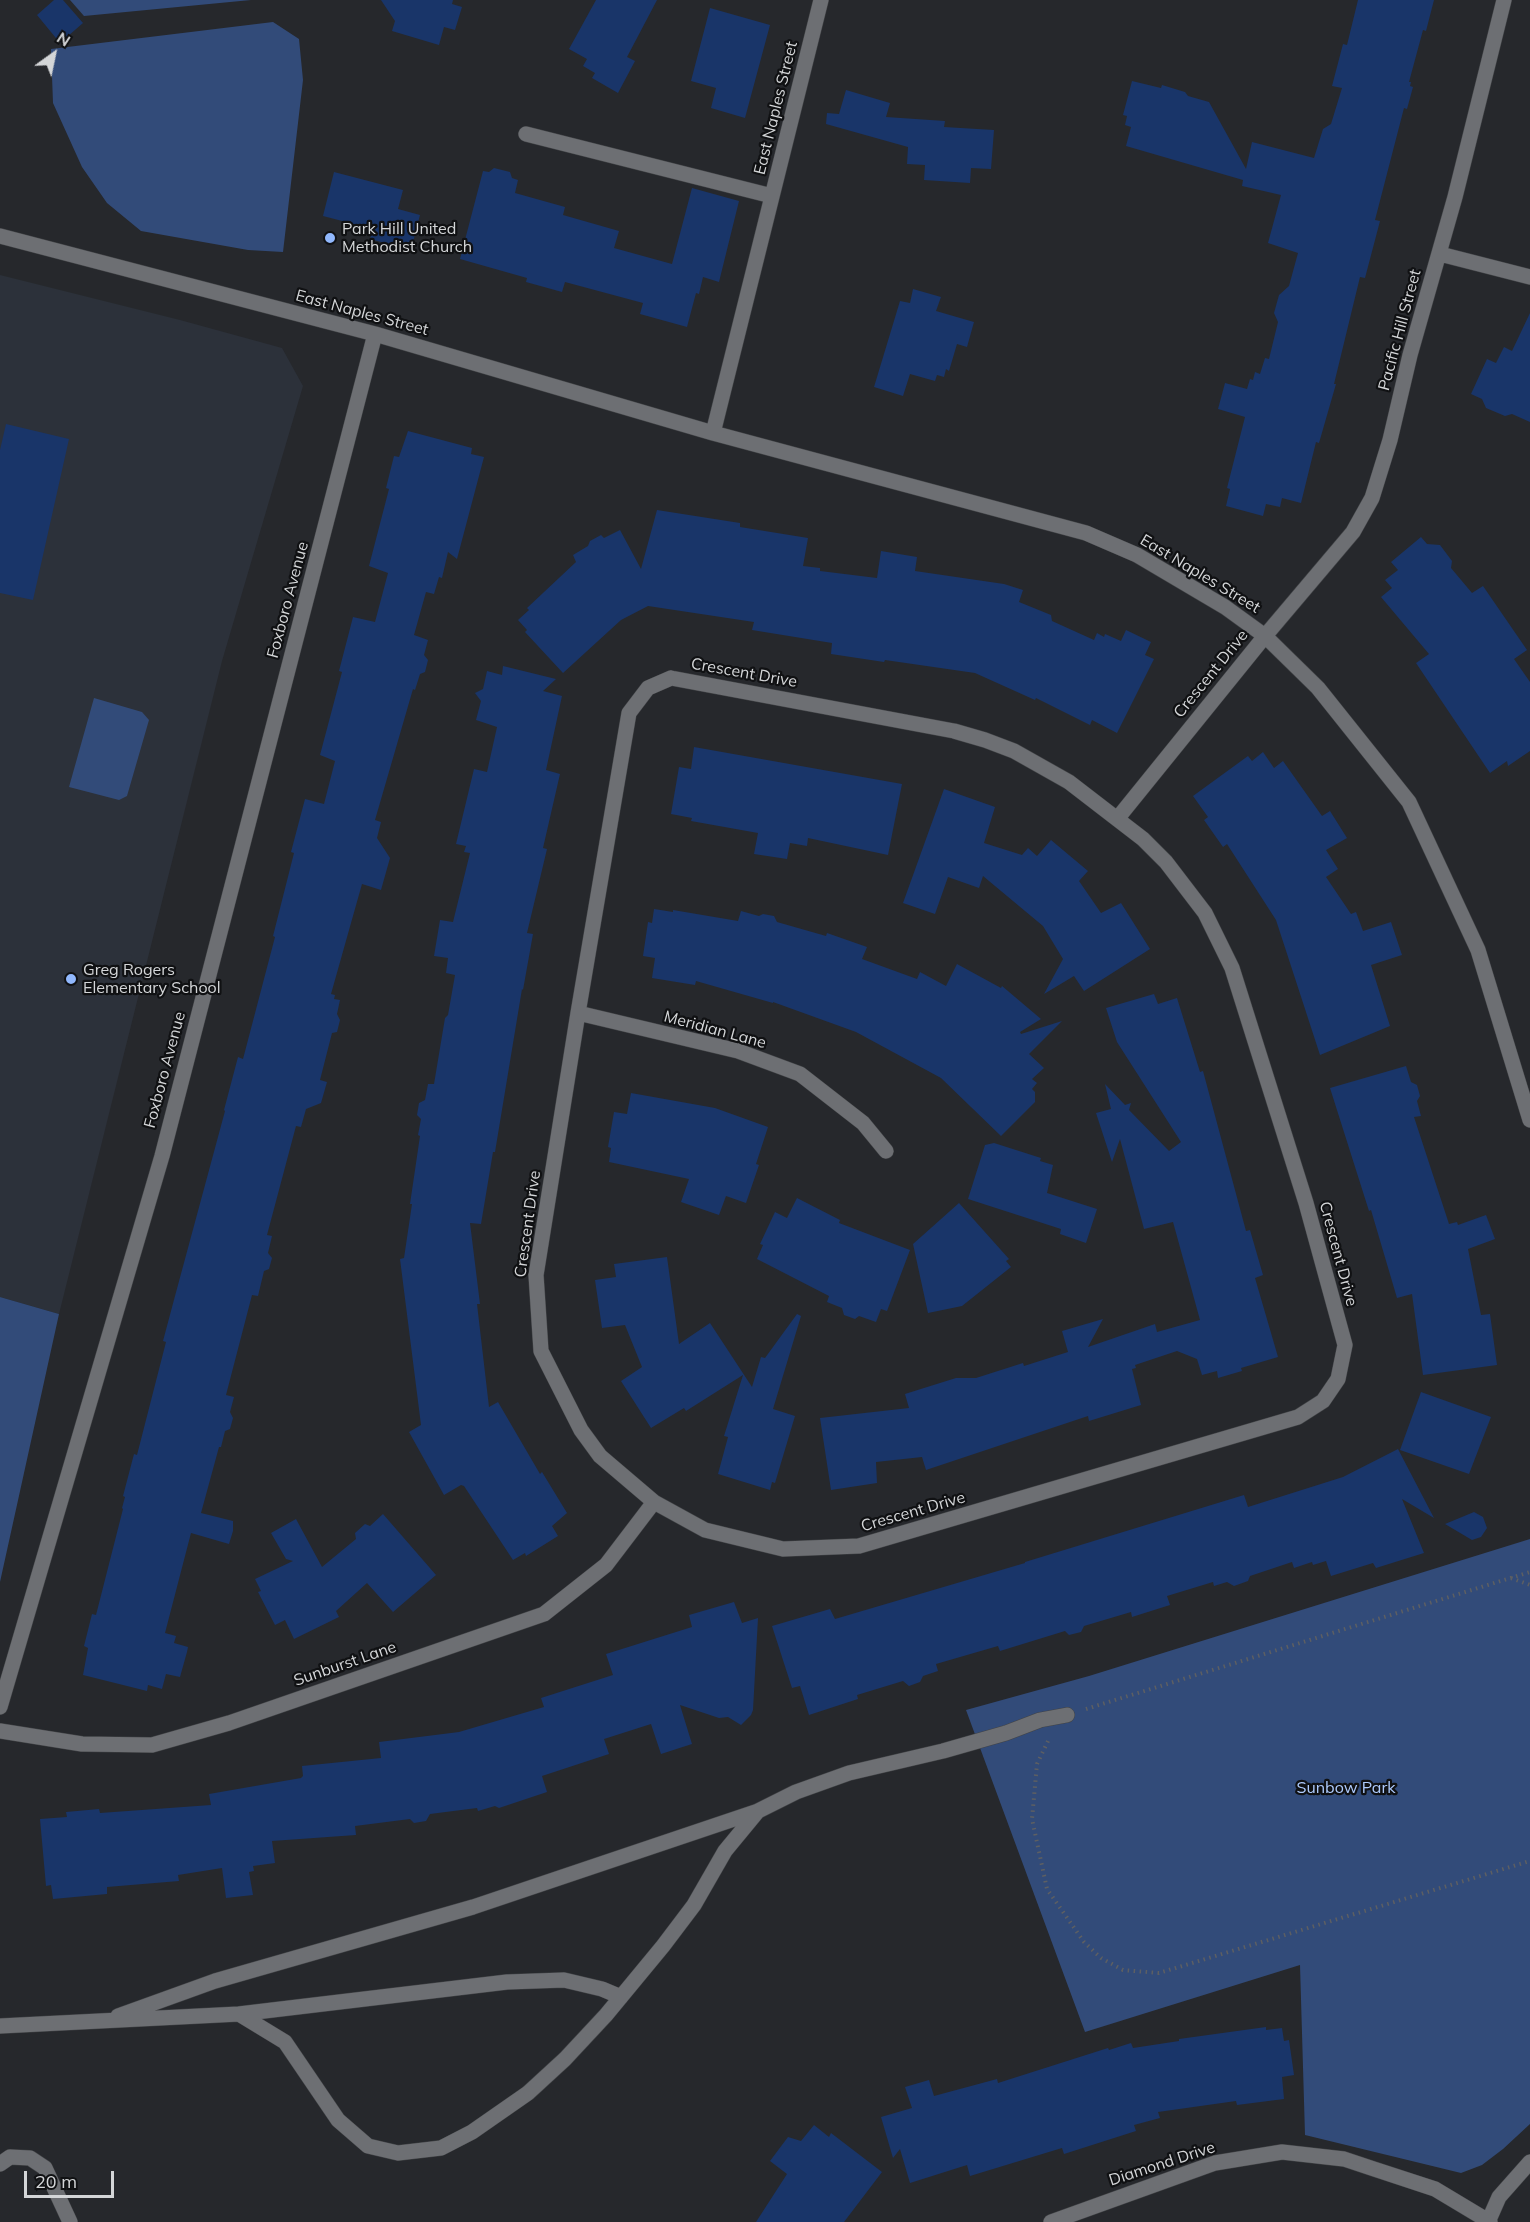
<!DOCTYPE html>
<style>
body{margin:0}
#map{position:relative;width:1530px;height:2222px;overflow:hidden;background:#26282c;font-family:Mulish,sans-serif}
canvas{display:block}
.north{position:absolute;left:24px;top:24px;width:60px;height:60px;-webkit-text-stroke:4px #101113;paint-order:stroke;rotate:33deg;font-size:16px;font-weight:700;line-height:24px;text-align:center;color:#d4d6d8}
.north::after{content:'';display:block;margin:auto;width:21px;height:27px;background:#d4d6d8;clip-path:polygon(50% 0,100% 100%,50% 72%,0 100%)}
.scale{position:absolute;left:24px;top:2171px;width:90px;height:27px;box-sizing:border-box;border:3px solid #d4d6d8;border-top:0;padding-left:8px;font-size:18px;line-height:21px;white-space:nowrap;color:#d4d6d8;-webkit-text-stroke:4px #101113;paint-order:stroke}
</style>
<div id="map">
<canvas width="1530" height="2222"></canvas>
<div class="north">N</div>
<div class="scale">20 m</div>
</div>
<script>
const context = document.querySelector('canvas').getContext('2d');
context.lineJoin = 'round';
function paint(path, color) {
  context.fillStyle = color;
  context.fill(path, 'evenodd');
}
function toPath(rows) {
  const path = new Path2D();
  for (const r of rows) {
    path.moveTo(r[0], r[1]);
    for (let i = 2; i < r.length; i += 2) path.lineTo(r[i], r[i + 1]);
  }
  return path;
}
function strokePath(path, color, width, dash) {
  context.strokeStyle = color;
  context.lineWidth = width;
  context.lineCap = dash ? 'butt' : 'round';
  context.setLineDash(dash || []);
  context.stroke(path);
}
function label(font, color, halo, rows, align = 'center') {
  context.font = font + ' Mulish,sans-serif';
  context.lineWidth = 4.5;
  context.setLineDash([]);
  context.textBaseline = 'middle';
  context.strokeStyle = halo;
  context.fillStyle = color;
  for (const [text, x, y, turn = 0] of rows) {
    context.save();
    context.translate(x, y);
    context.rotate((+turn || 0) * Math.PI / 180);
    context.textAlign = isNaN(turn) ? turn : align;
    if (halo) context.strokeText(text, 0, 0);
    context.fillText(text, 0, 0);
    context.restore();
  }
}
const built = toPath([
 [0,275,180,320,282,348,303,386,222,661,59,1314,0,1297]
]);
const green = toPath([
 [70,0,251,0,84,16],
 [273,22,299,39,303,80,283,252,248,250,141,231,107,203,82,167,53,103,51,49],
 [94,698,142,712,149,720,127,796,119,800,69,787],
 [0,1297,59,1314,0,1582],
 [1530,1539,1530,2124,1503,2149,1482,2165,1461,2173,1305,2135,1300,1965,1085,2032,966,1710,1089,1676]
]);
const building = toPath([
 [54,0,63,0,83,23,60,43,37,15],
 [381,0,453,0,452,4,462,7,455,30,444,27,439,45,392,31,395,21],
 [596,0,657,0,627,57,635,61,618,93,592,78,595,73,583,66,587,59,569,49],
 [1358,0,1434,0,1426,31,1423,30,1409,82,1411,82,1410,86,1413,87,1407,109,1404,108,1375,220,1380,221,1365,278,1360,277,1334,384,1336,384,1319,443,1316,442,1301,503,1282,498,1280,507,1266,504,1263,516,1226,506,1230,489,1227,488,1245,417,1218,409,1225,383,1247,389,1250,379,1253,380,1255,372,1260,374,1265,358,1269,359,1278,322,1274,313,1279,295,1289,286,1298,253,1268,243,1281,195,1242,186,1243,180,1126,146,1131,127,1125,125,1127,116,1123,115,1132,81,1161,88,1162,85,1185,92,1188,96,1209,102,1246,169,1252,142,1314,158,1323,129,1331,124,1342,88,1332,86,1343,44,1347,45],
 [710,8,770,25,745,118,711,108,716,88,691,81],
 [846,90,890,103,886,117,945,121,944,127,994,130,991,169,971,168,970,183,924,180,925,165,907,164,908,147,826,124,827,113,839,114],
 [494,168,510,172,512,178,518,180,515,193,565,207,563,215,619,231,614,248,672,264,692,188,739,201,719,282,703,277,699,294,696,293,687,327,640,314,643,303,565,282,562,292,526,282,527,278,460,259,483,171,489,172],
 [334,172,403,190,398,209,420,215,411,250,370,239,373,229,323,216],
 [913,289,941,297,936,311,974,322,967,347,957,344,949,371,946,369,944,377,937,375,935,381,910,374,903,396,874,387,900,301,910,303],
 [1530,313,1530,422,1512,414,1505,416,1486,408,1482,399,1471,394,1487,359,1496,363,1504,347,1512,351],
 [6,424,69,439,33,600,0,593,0,450],
 [408,431,472,448,471,454,484,457,457,559,448,552,442,578,439,577,434,594,426,592,414,635,428,640,424,655,428,660,425,672,420,674,415,690,413,689,375,820,381,822,377,838,390,858,381,890,362,884,331,994,335,995,334,999,340,1000,337,1014,340,1020,337,1032,332,1033,320,1080,327,1082,321,1103,306,1109,301,1127,296,1126,267,1235,272,1236,268,1253,272,1258,269,1269,264,1271,258,1296,252,1295,226,1395,234,1397,230,1412,233,1418,230,1429,225,1431,221,1447,219,1447,201,1513,233,1521,233,1531,229,1544,191,1533,165,1633,176,1636,174,1643,188,1647,187,1652,180,1677,166,1674,162,1689,148,1685,147,1691,83,1675,88,1648,84,1646,92,1614,96,1615,123,1509,122,1508,125,1497,123,1496,134,1454,137,1455,166,1342,163,1341,175,1296,225,1111,224,1110,238,1057,243,1059,275,937,273,936,294,853,291,852,305,799,324,804,335,761,320,755,342,672,339,671,353,617,375,622,388,573,369,566,389,489,386,488,394,456,399,457],
 [657,510,740,523,740,527,808,538,803,566,820,568,820,571,877,578,881,551,917,557,915,571,1004,584,1023,590,1019,602,1051,615,1052,621,1094,640,1097,633,1104,637,1105,634,1121,641,1126,630,1151,642,1145,655,1154,659,1117,733,1092,720,1090,725,1036,698,1035,700,975,673,885,660,884,662,831,654,832,643,752,630,754,622,648,606,621,620,563,673,525,632,527,630,518,620,529,610,527,608,576,562,573,555,588,546,590,541,601,535,604,538,620,530,641,569],
 [1421,537,1427,544,1440,545,1452,561,1451,568,1472,593,1483,586,1527,650,1514,659,1530,682,1530,751,1508,766,1507,761,1490,773,1416,663,1429,654,1381,597,1392,588,1385,580,1398,570,1391,562],
 [503,666,556,679,543,691,562,696,546,770,560,774,543,848,547,849,527,933,533,934,523,990,522,989,495,1152,493,1152,481,1224,470,1223,480,1304,477,1304,489,1407,498,1402,540,1474,542,1472,567,1513,552,1526,558,1536,526,1556,525,1553,513,1560,464,1486,461,1485,444,1495,409,1432,421,1425,400,1259,404,1258,412,1204,410,1204,420,1136,418,1135,421,1119,417,1115,419,1103,425,1100,428,1084,434,1084,445,1018,448,1015,455,975,446,973,448,958,434,956,440,920,453,922,470,853,464,852,466,846,456,844,474,769,487,772,497,727,476,720,481,701,475,693,483,689,487,671,502,675],
 [694,747,902,784,888,855,808,838,807,846,790,843,787,859,754,854,758,833,691,821,692,818,671,814,679,767,691,769],
 [1263,752,1274,768,1283,761,1322,816,1330,811,1347,838,1326,850,1338,869,1326,877,1351,914,1356,912,1363,931,1391,922,1402,955,1371,965,1390,1026,1320,1055,1276,920,1227,844,1223,847,1204,820,1208,817,1193,796,1248,756,1252,761],
 [944,789,995,807,984,843,1022,855,1028,848,1037,856,1051,840,1088,871,1079,881,1101,913,1121,903,1150,949,1084,991,1074,976,1044,994,1063,959,1043,926,983,876,979,888,948,877,935,914,903,903],
 [654,909,673,912,673,910,738,921,741,911,759,916,763,914,774,916,777,922,826,936,827,933,867,947,862,959,917,979,920,972,946,986,957,964,1001,988,1002,986,1041,1019,1020,1032,1021,1034,1062,1021,1029,1054,1044,1068,1032,1079,1037,1083,1032,1089,1035,1092,1035,1102,1001,1136,941,1078,856,1032,773,1002,773,1003,696,981,695,985,652,978,655,958,643,956,648,922,652,923],
 [1154,994,1158,1004,1177,998,1200,1072,1203,1071,1246,1231,1250,1230,1263,1275,1255,1278,1278,1357,1241,1368,1242,1371,1218,1378,1217,1371,1202,1375,1197,1359,1177,1351,1135,1365,1136,1368,1132,1369,1141,1405,1089,1421,1088,1416,926,1470,922,1457,876,1462,877,1483,831,1490,820,1418,909,1408,905,1394,924,1388,956,1378,976,1378,1023,1363,1024,1366,1068,1352,1062,1331,1103,1319,1088,1347,1155,1324,1157,1332,1200,1320,1173,1222,1144,1229,1120,1139,1112,1162,1096,1113,1111,1109,1105,1084,1125,1105,1131,1103,1129,1110,1169,1151,1181,1142,1117,1042,1106,1008],
 [1406,1066,1411,1082,1417,1085,1420,1096,1417,1101,1421,1116,1414,1117,1449,1224,1457,1222,1458,1225,1486,1215,1495,1239,1468,1249,1481,1315,1490,1314,1497,1365,1423,1375,1412,1294,1397,1298,1371,1210,1369,1211,1330,1088],
 [631,1093,715,1108,768,1127,756,1164,759,1165,746,1203,726,1196,719,1215,681,1202,689,1179,609,1162,611,1148,608,1147,614,1112,627,1114],
 [994,1143,1041,1158,1040,1161,1053,1165,1047,1193,1097,1209,1086,1243,1060,1234,1061,1229,968,1199,985,1145],
 [797,1198,840,1220,839,1223,910,1250,887,1311,881,1309,876,1322,859,1316,855,1319,844,1315,842,1308,827,1302,829,1296,757,1259,763,1245,760,1244,775,1212,787,1218],
 [959,1203,1009,1259,1006,1261,1011,1267,962,1306,928,1313,913,1244],
 [667,1257,679,1344,710,1323,752,1387,761,1357,765,1358,797,1314,801,1316,773,1409,795,1416,775,1483,772,1482,770,1490,718,1474,728,1437,724,1436,743,1375,686,1411,684,1408,651,1428,621,1381,642,1367,625,1325,602,1328,595,1280,616,1277,614,1264],
 [1421,1392,1491,1417,1469,1474,1400,1450],
 [1398,1449,1434,1518,1402,1499,1424,1553,1376,1568,1373,1563,1331,1576,1326,1561,1313,1565,1312,1562,1294,1568,1292,1562,1250,1576,1248,1581,1234,1586,1227,1582,1214,1586,1213,1582,1167,1596,1170,1605,1132,1617,1131,1612,1084,1626,1081,1632,1069,1635,1065,1631,1000,1651,998,1646,936,1664,938,1671,923,1676,920,1682,909,1686,903,1681,857,1695,858,1699,809,1715,800,1686,792,1688,772,1626,830,1609,835,1619,1025,1563,1025,1562,1244,1495,1248,1507,1343,1477],
 [1474,1512,1483,1517,1487,1528,1481,1537,1472,1540,1445,1524],
 [383,1514,436,1575,393,1612,367,1583,336,1611,339,1617,294,1639,285,1620,275,1625,258,1592,261,1591,255,1579,293,1561,286,1559,271,1533,296,1519,322,1567,356,1539,355,1533,365,1524,370,1526],
 [734,1602,742,1623,758,1618,753,1710,751,1715,741,1725,728,1717,719,1718,680,1705,692,1744,661,1754,651,1724,604,1739,609,1754,542,1776,547,1792,499,1808,495,1806,478,1811,477,1808,430,1814,426,1821,414,1823,410,1819,355,1826,356,1835,272,1841,275,1863,253,1866,254,1871,249,1872,253,1895,226,1898,222,1868,178,1875,179,1881,107,1887,107,1894,53,1899,51,1885,46,1886,40,1819,67,1817,66,1812,99,1809,100,1813,211,1805,209,1794,301,1778,303,1776,302,1766,381,1758,379,1742,459,1732,544,1707,541,1698,613,1675,606,1654,692,1627,689,1615],
 [1266,2027,1266,2030,1282,2028,1284,2041,1289,2040,1294,2075,1282,2077,1284,2099,1237,2105,1236,2101,1158,2112,1160,2118,1134,2125,1136,2131,1064,2154,1062,2148,970,2176,967,2165,910,2183,900,2149,893,2158,881,2117,912,2108,905,2087,929,2080,934,2096,997,2079,998,2083,1108,2048,1109,2050,1131,2043,1133,2048,1179,2041,1179,2039],
 [814,2125,829,2137,831,2133,882,2172,844,2222,756,2222,787,2174,770,2161,788,2137,801,2141]
]);
const path = toPath([
 [1511,1578,1530,1585],
 [1086,1709,1530,1572],
 [1048,1741,1037,1764,1032,1819,1047,1889,1084,1942,1101,1958,1123,1970,1159,1973,1530,1861]
]);
const minor = toPath([
 [526,134,772,196],
 [0,236,375,334,713,433,1086,533,1137,555,1225,607,1265,636,1318,688,1409,802,1478,950,1530,1120],
 [1440,254,1530,277],
 [713,433,821,0],
 [671,678,954,731,985,740,1014,751,1069,782,1143,839,1166,862,1205,913,1232,968,1306,1203,1345,1345,1338,1379,1323,1401,1298,1417,859,1546,783,1549,705,1530,654,1502,600,1456,581,1430,541,1351,536,1275,578,1013,629,713,648,688,671,678],
 [1117,819,1265,636,1353,532,1372,498,1390,440,1410,355,1455,197,1504,0],
 [578,1013,738,1051,800,1074,863,1123,886,1151],
 [0,1707,162,1156,375,334],
 [0,1731,82,1744,152,1745,229,1723,544,1614,606,1565,654,1502],
 [239,2014,507,1982,564,1980,602,1989,621,1997],
 [118,2016,215,1981,473,1907,758,1811],
 [0,2026,239,2014,285,2042,338,2120,368,2146,398,2153,441,2148,472,2132,528,2093,565,2059,606,2015,663,1946,694,1905,725,1851,758,1811,796,1792,849,1773,943,1751,1006,1733,1040,1720,1067,1715],
 [0,2164,10,2157,30,2158,45,2168,70,2222],
 [1051,2222,1215,2163,1282,2152,1344,2159,1374,2169,1435,2189,1490,2222],
 [1488,2222,1499,2197,1530,2162]
]);
const markers = [
 [330,238,6,"#91b8fd"],
 [71,979,6,"#91b8fd"]
];
const streetNames = [
 ["East Naples Street",776,108,-76],
 ["East Naples Street",362,313,15],
 ["Pacific Hill Street",1400,330,-75],
 ["East Naples Street",1200,574,31],
 ["Foxboro Avenue",288,600,-75],
 ["Crescent Drive",744,673,10],
 ["Crescent Drive",1211,674,-51],
 ["Meridian Lane",715,1030,15],
 ["Foxboro Avenue",165,1070,-75],
 ["Crescent Drive",528,1224,-82],
 ["Crescent Drive",1338,1254,75],
 ["Crescent Drive",913,1512,-16],
 ["Sunburst Lane",345,1664,-19],
 ["Diamond Drive",1162,2164,-18]
];
const poiNames = [
 ["Park Hill United",342,229],
 ["Methodist Church",342,247],
 ["Greg Rogers",83,970],
 ["Elementary School",83,988]
];
const parkNames = [
 ["Sunbow Park",1346,1788]
];
paint(built, '#2c313a');
paint(green, '#324b79');
paint(building, '#193569');
strokePath(minor, '#424447', 16);
strokePath(path, '#5d5f63', 4, [1.5, 4.5]);
strokePath(minor, '#6d6f73', 15);
for (const [x, y, r, color] of markers) {
  const dot = new Path2D();
  dot.arc(x, y, r, 0, 2 * Math.PI);
  context.fillStyle = color;
  context.fill(dot);
  strokePath(dot, '#101113', 2);
}
label('16px', '#d4d6d8', '#101113', streetNames);
label('16px', '#d4d6d8', '#101113', poiNames, 'left');
label('16px', '#afccfe', '#101113', parkNames);
</script>
